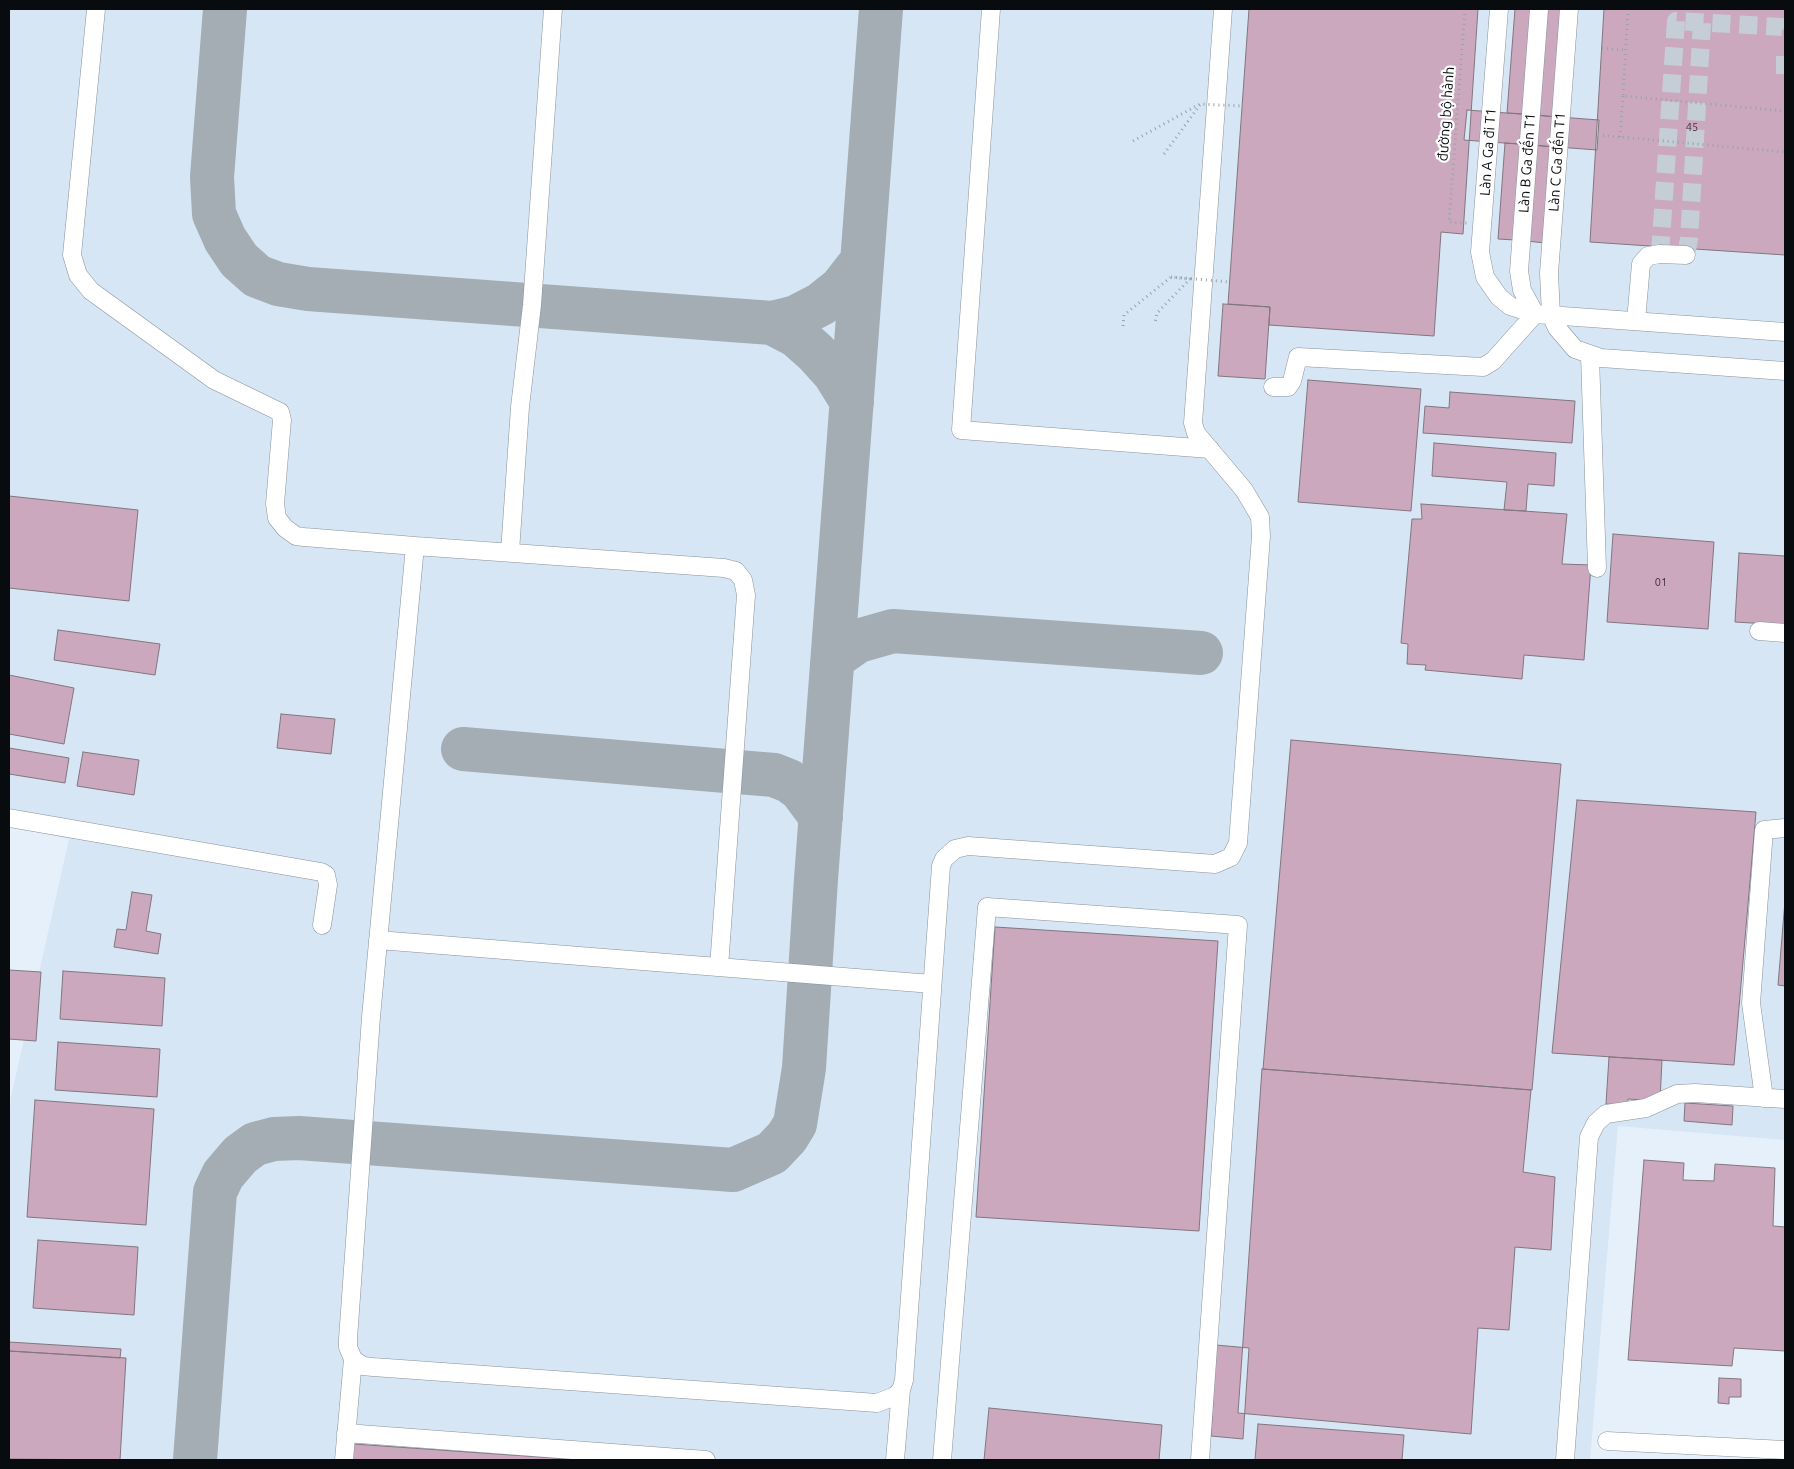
<!DOCTYPE html>
<meta charset="utf-8">
<style>
body{margin:0}
#map{position:relative;width:1794px;height:1469px;overflow:hidden;background:#e6f0fa;font-family:Ubuntu,sans-serif}
canvas{display:block}
.frame{position:absolute;inset:0;border:10px solid #090c0f;pointer-events:none}
</style>
<div id="map">
<canvas width="1794" height="1469"></canvas>
<div class="frame"></div>
</div>
<script>
const context = document.querySelector('canvas').getContext('2d');
context.lineJoin = 'round';
function paint(path, color) {
  context.fillStyle = color;
  context.fill(path, 'evenodd');
}
function toPath(rows) {
  const path = new Path2D();
  for (const r of rows) {
    path.moveTo(r[0], r[1]);
    for (let i = 2; i < r.length; i += 2) path.lineTo(r[i], r[i + 1]);
  }
  return path;
}
function strokePath(path, color, width, dash) {
  context.strokeStyle = color;
  context.lineWidth = width;
  context.lineCap = dash ? 'butt' : 'round';
  context.setLineDash(dash || []);
  context.stroke(path);
}
function label(font, color, halo, rows, align = 'center') {
  context.font = font + ' Ubuntu,sans-serif';
  context.lineWidth = 4.5;
  context.setLineDash([]);
  context.textBaseline = 'middle';
  context.strokeStyle = halo;
  context.fillStyle = color;
  for (const [text, x, y, turn = 0] of rows) {
    context.save();
    context.translate(x, y);
    context.rotate((+turn || 0) * Math.PI / 180);
    context.textAlign = isNaN(turn) ? turn : align;
    if (halo) context.strokeText(text, 0, 0);
    context.fillText(text, 0, 0);
    context.restore();
  }
}
const built = toPath([
 [9,9,1785,9,1785,1140,1618,1126,1590,1460,9,1460,9,1122,11,1097,69,839,9,826]
]);
const taxiway = toPath([
 [225,9,212,177,214,214,225,239,239,260,257,276,278,284,308,289,772,323,796,317,821,304,841,288,862,261],
 [772,323,797,336,816,353,834,373,852,402],
 [832,663,838,655,858,641,893,631,1201,653],
 [463,749,774,775,789,781,801,790,821,817],
 [195,1460,215,1192,223,1175,240,1155,255,1144,274,1139,299,1138,733,1170,772,1153,787,1137,795,1124,804,1068,816,879,881,9]
]);
const building = toPath([
 [1249,9,1478,9,1463,234,1441,232,1434,336,1269,325,1270,307,1228,304,1249,9],
 [1515,9,1533,9,1525,114,1507,113,1515,9],
 [1545,9,1562,9,1554,117,1537,115,1545,9],
 [1604,9,1785,9,1785,255,1590,242,1604,9],
 [1467,110,1599,120,1597,150,1464,140,1467,110],
 [1505,143,1522,144,1515,240,1498,239,1505,143],
 [1534,145,1552,147,1545,243,1527,241,1534,145],
 [1223,304,1270,307,1265,379,1218,376,1223,304],
 [1308,380,1421,389,1411,511,1298,502,1308,380],
 [1450,392,1575,401,1572,443,1423,433,1425,406,1449,408,1450,392],
 [1434,443,1556,453,1554,486,1528,484,1526,511,1504,510,1507,482,1432,476,1434,443],
 [9,496,138,510,129,601,9,588,9,496],
 [1421,504,1567,514,1562,564,1591,565,1584,660,1524,655,1522,679,1425,670,1426,665,1407,664,1408,644,1401,643,1412,519,1422,519,1421,504],
 [1613,534,1714,542,1708,629,1607,622,1613,534],
 [1739,553,1785,556,1785,625,1735,622,1739,553],
 [58,630,160,644,155,675,54,660,58,630],
 [9,675,74,688,64,744,9,734,9,675],
 [281,714,335,719,331,754,277,748,281,714],
 [1291,740,1561,764,1532,1090,1263,1069,1291,740],
 [9,748,69,758,65,783,9,774,9,748],
 [83,752,139,760,134,795,77,786,83,752],
 [1577,800,1756,812,1734,1065,1552,1053,1577,800],
 [132,892,152,895,146,931,161,934,158,954,114,947,117,929,126,930,132,892],
 [1785,901,1785,986,1778,985,1785,901],
 [995,927,1218,941,1199,1231,976,1217,995,927],
 [9,970,41,972,36,1041,9,1039,9,970],
 [63,971,165,978,162,1026,60,1019,63,971],
 [58,1042,160,1049,157,1097,55,1090,58,1042],
 [1609,1057,1662,1060,1660,1101,1628,1099,1627,1106,1606,1104,1609,1057],
 [1262,1069,1531,1090,1523,1172,1555,1177,1551,1250,1515,1247,1509,1330,1478,1328,1471,1434,1238,1413,1262,1069],
 [35,1100,154,1109,146,1225,27,1217,35,1100],
 [1685,1103,1733,1106,1732,1125,1684,1121,1685,1103],
 [1644,1160,1684,1163,1683,1180,1714,1181,1715,1164,1775,1168,1773,1226,1785,1227,1785,1351,1734,1348,1732,1366,1628,1360,1644,1160],
 [38,1240,138,1247,134,1315,33,1308,38,1240],
 [9,1342,121,1349,120,1358,9,1351,9,1342],
 [1216,1345,1249,1348,1243,1439,1211,1436,1216,1345],
 [9,1351,126,1358,120,1460,9,1459,9,1351],
 [1719,1378,1741,1379,1741,1397,1729,1397,1729,1404,1718,1403,1719,1378],
 [989,1408,1162,1425,1159,1460,984,1460,989,1408],
 [1258,1424,1404,1435,1402,1460,1255,1460,1258,1424],
 [353,1444,583,1460,352,1460,353,1444]
]);
const minorTunnel = toPath([
 [1785,56,1785,83],
 [1660,254,1676,21,1782,27,1785,30],
 [1686,255,1689,239,1702,23]
]);
const path = toPath([
 [1465,9,1449,222,1467,223],
 [1628,9,1623,96,1785,111],
 [1602,48,1625,50],
 [1598,135,1785,152],
 [1620,137,1623,96],
 [1164,154,1200,105],
 [1123,326,1124,315,1171,277,1190,279,1157,313,1155,323]
]);
const minor = toPath([
 [96,9,72,255,78,275,91,291,214,380,280,412,282,420,275,504,277,518,285,528,296,536,304,537,415,546,371,1017,348,1339,348,1347,353,1359,363,1366,373,1367,877,1403,895,1396,901,1390,904,1380,941,866,944,859,955,849,968,846,1215,864,1231,857,1238,843,1261,536,1260,517,1244,490,1196,433,1193,423,1223,9],
 [991,9,961,430,1210,449],
 [1499,9,1480,252,1485,277,1499,297,1510,306,1535,314,1785,332],
 [1569,9,1549,273,1551,315,1557,328,1575,349,1601,358,1785,371],
 [1636,321,1641,264,1648,256,1660,254,1686,255],
 [1590,356,1597,568],
 [1273,387,1288,387,1292,381,1298,357,1483,367,1493,361,1535,314,1522,290,1519,271,1539,9],
 [415,546,724,568,736,571,743,580,746,595,719,967],
 [510,552,520,407,532,305,553,9],
 [1759,631,1785,633],
 [9,818,321,872,326,875,328,885,322,925],
 [378,940,932,984],
 [1764,1098,1751,1003,1764,830,1785,828],
 [346,1433,706,1460],
 [1607,1441,1785,1450],
 [344,1460,353,1359],
 [895,1460,901,1390],
 [942,1460,987,907,1238,925,1200,1460],
 [1565,1460,1589,1137,1596,1123,1606,1114,1646,1108,1677,1094,1695,1093,1785,1099]
]);
const pathBridge = toPath([
 [1133,141,1200,104,1242,106],
 [1171,277,1230,282]
]);
const numberNames = [
 ["45",1692,127],
 ["01",1661,582]
];
const streetNames = [
 ["đường bộ hành",1446,114,-86],
 ["Làn A Ga đi T1",1488,152,-86],
 ["Làn C Ga đến T1",1557,162,-86],
 ["Làn B Ga đến T1",1527,163,-86]
];
paint(built, '#d6e6f5');
strokePath(taxiway, '#a4acb4', 44);
paint(building, '#cca8bf');
strokePath(building, '#82777e', 1);
strokePath(minorTunnel, '#c5ced7', 18, [18, 9]);
strokePath(minor, '#89929a', 19);
strokePath(path, '#9aa2a9', 3, [1, 4]);
strokePath(minor, '#fff', 18);
strokePath(pathBridge, '#9aa2a9', 3, [1, 4]);
label('11px', '#3a333b', null, numberNames);
label('14px', '#090c0f', '#fff', streetNames);
</script>
